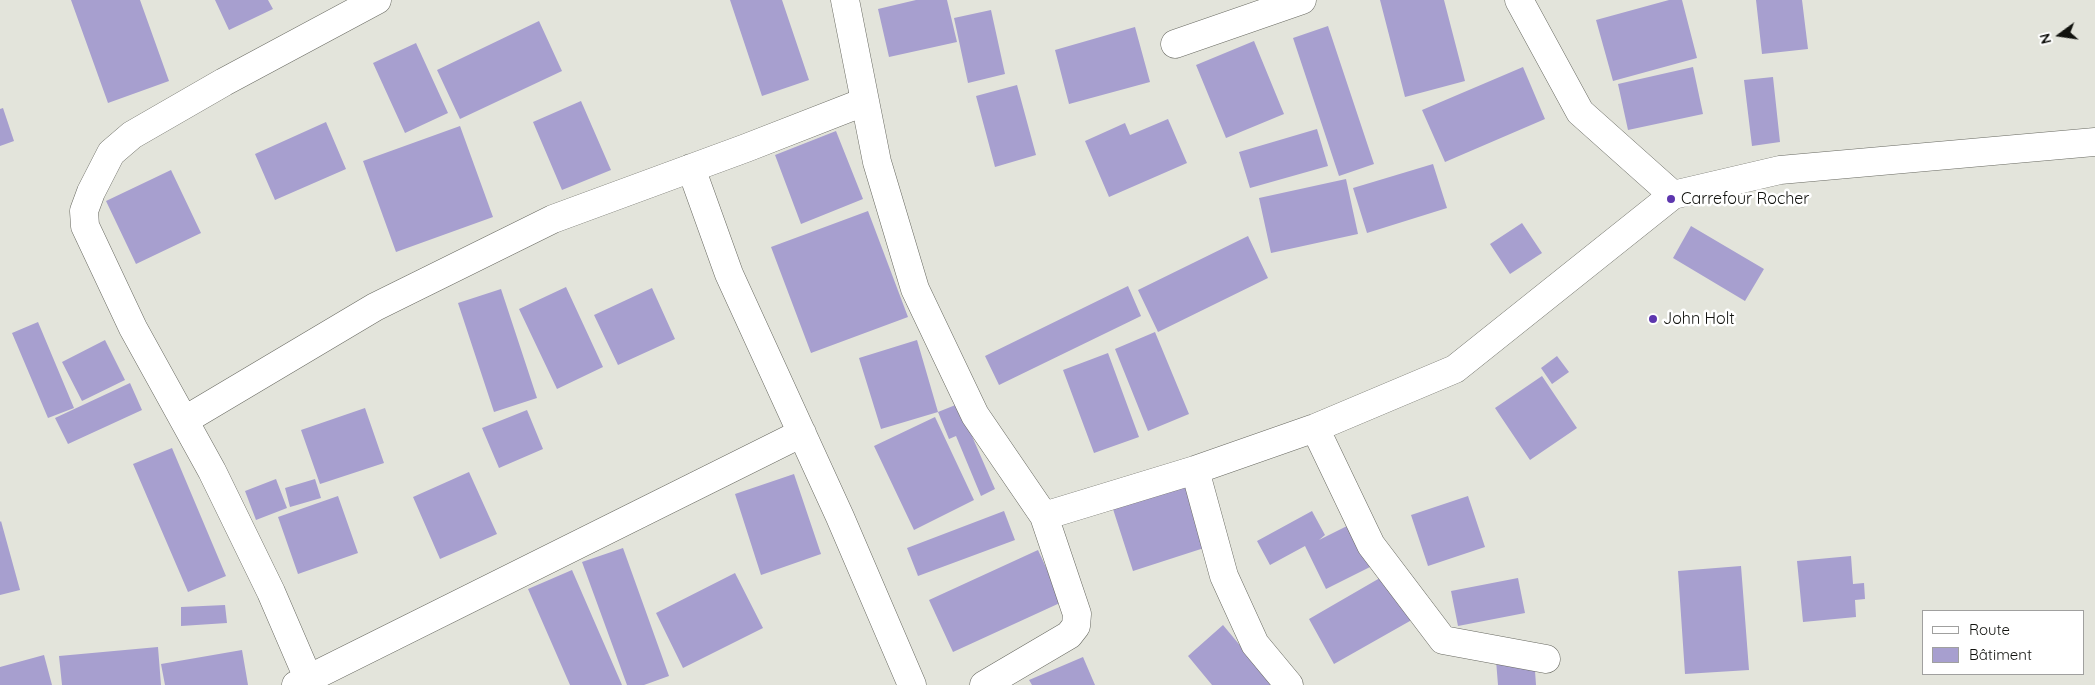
<!DOCTYPE html>
<meta charset="utf-8">
<style>
body{margin:0}
#map{position:relative;width:2095px;height:685px;overflow:hidden;background:#e3e4db;font-family:Quicksand,sans-serif}
canvas{display:block}
.legend{position:absolute;left:1922px;top:610px;width:162px;height:65px;box-sizing:border-box;background:#fff;border:1px solid #a0a09f;margin:0;padding:6px 9px;list-style:none;font-size:15px;color:#11120e}
.legend li{display:flex;align-items:center;gap:10px;height:25px}
.legend b{width:25px;border:1px solid #a0a09f}
.north{position:absolute;left:2035px;top:10px;width:50px;height:50px;-webkit-text-stroke:4px #fff;paint-order:stroke;rotate:256deg;font-size:14px;font-weight:700;line-height:20px;text-align:center;color:#11120e}
.north::after{content:'';display:block;margin:auto;width:18px;height:22px;background:#11120e;clip-path:polygon(50% 0,100% 100%,50% 72%,0 100%)}
</style>
<div id="map">
<canvas width="2095" height="685"></canvas>
<ul class="legend">
<li><b style="height:6px;background:#fff"></b>Route</li>
<li><b style="height:14px;background:#a79fcf"></b>Bâtiment</li>
</ul>
<div class="north">N</div>
</div>
<script>
const context = document.querySelector('canvas').getContext('2d');
context.lineJoin = 'round';
function paint(path, color) {
  context.fillStyle = color;
  context.fill(path, 'evenodd');
}
function toPath(rows) {
  const path = new Path2D();
  for (const r of rows) {
    path.moveTo(r[0], r[1]);
    for (let i = 2; i < r.length; i += 2) path.lineTo(r[i], r[i + 1]);
  }
  return path;
}
function strokePath(path, color, width, dash) {
  context.strokeStyle = color;
  context.lineWidth = width;
  context.lineCap = dash ? 'butt' : 'round';
  context.setLineDash(dash || []);
  context.stroke(path);
}
function label(font, color, halo, rows, align = 'center') {
  context.font = font + ' Quicksand,sans-serif';
  context.lineWidth = 5;
  context.setLineDash([]);
  context.textBaseline = 'middle';
  context.strokeStyle = halo;
  context.fillStyle = color;
  for (const [text, x, y, turn = 0] of rows) {
    context.save();
    context.translate(x, y);
    context.rotate((+turn || 0) * Math.PI / 180);
    context.textAlign = isNaN(turn) ? turn : align;
    if (halo) context.strokeText(text, 0, 0);
    context.fillText(text, 0, 0);
    context.restore();
  }
}
const building = toPath([
 [71,0,140,0,169,81,108,103],
 [215,0,268,0,273,9,229,30],
 [730,0,782,0,809,80,762,96],
 [916,0,947,0,957,42,889,57,878,9],
 [1380,0,1444,0,1465,81,1405,97],
 [1669,0,1682,0,1697,58,1613,81,1596,20],
 [1756,0,1802,0,1808,49,1762,54],
 [991,10,1005,74,968,83,954,18],
 [539,21,562,71,460,119,437,70],
 [1328,26,1374,164,1339,176,1293,38],
 [1135,27,1150,82,1069,104,1055,50],
 [1254,41,1284,114,1226,138,1196,65],
 [416,43,448,113,405,133,373,63],
 [1523,67,1545,119,1445,162,1422,110],
 [1693,67,1703,114,1628,130,1618,84],
 [1773,77,1780,142,1752,146,1744,80],
 [1017,85,1036,155,995,167,976,96],
 [581,101,611,170,562,190,533,122],
 [3,108,14,141,0,146,0,109],
 [1168,119,1187,163,1109,197,1085,141,1125,123,1130,135],
 [326,122,346,169,275,200,255,154],
 [460,126,493,217,396,252,363,161],
 [1317,129,1328,166,1250,188,1239,152],
 [836,131,863,199,801,224,775,155],
 [1433,164,1447,208,1367,233,1353,188],
 [171,170,201,233,136,264,106,201],
 [1346,179,1358,234,1271,253,1259,198],
 [868,211,908,317,811,353,771,247],
 [1522,223,1542,253,1510,274,1490,244],
 [1691,226,1764,269,1745,301,1673,258],
 [1248,236,1268,278,1158,332,1138,290],
 [1128,286,1141,316,999,385,985,356],
 [566,287,603,367,557,389,519,309],
 [652,288,675,339,618,365,594,315],
 [501,289,537,398,494,412,458,303],
 [38,322,74,408,48,418,12,333],
 [1155,332,1189,414,1148,431,1115,349],
 [105,340,125,380,82,401,62,362],
 [917,340,938,412,958,404,995,489,981,496,956,436,949,439,938,412,881,429,859,358],
 [1108,353,1139,437,1094,453,1063,370],
 [1557,356,1569,372,1552,384,1541,368],
 [1542,376,1577,428,1530,460,1495,408],
 [130,383,142,410,68,444,55,418],
 [365,408,384,463,320,484,301,430],
 [527,410,543,449,499,468,482,428],
 [935,417,974,500,914,530,874,446],
 [172,448,226,576,188,592,133,464],
 [469,472,497,534,440,559,413,497],
 [794,474,821,554,761,575,735,494],
 [276,479,287,508,256,520,245,491],
 [315,479,321,498,290,507,285,488],
 [1184,483,1204,548,1133,571,1112,506],
 [338,496,358,553,298,574,278,517],
 [1468,496,1485,547,1428,566,1411,515],
 [1004,511,1015,540,918,576,907,548],
 [1312,511,1325,535,1319,540,1355,522,1376,564,1326,589,1305,546,1270,565,1257,541],
 [1,521,20,590,0,595,0,522],
 [623,548,669,676,644,685,627,685,582,562],
 [1038,550,1062,602,953,652,929,600],
 [1851,556,1853,584,1864,583,1865,599,1855,600,1856,617,1803,622,1797,561],
 [1741,566,1749,670,1685,674,1678,571],
 [572,570,622,685,570,685,528,589],
 [1392,571,1417,617,1334,664,1309,619],
 [735,573,763,628,683,668,656,613],
 [1518,578,1525,613,1458,626,1451,591],
 [225,605,227,623,181,626,181,607],
 [1223,625,1273,685,1212,685,1188,656],
 [158,647,161,685,62,685,59,656],
 [242,650,248,685,165,685,161,664],
 [44,655,52,685,0,685,0,667],
 [1083,657,1095,685,1032,685,1029,680],
 [1534,657,1536,685,1498,685,1496,660]
]);
const minor = toPath([
 [845,0,877,162,915,289,975,415,1044,516,1077,614,1076,626,1069,635,984,685],
 [1519,0,1580,112,1673,195],
 [1175,44,1302,0],
 [691,168,729,274,840,517,912,685],
 [185,420,375,307,553,219,746,148,864,102],
 [1315,428,1371,545,1443,640,1546,659],
 [1195,470,1224,576,1255,644,1289,685],
 [1044,516,1195,470,1315,428,1455,369,1673,195,1780,170,2095,142],
 [296,685,802,433],
 [311,685,271,592,212,471,133,328,85,226,84,211,91,192,111,153,132,135,224,82,377,0]
]);
const markers = [
 [1671,199,5,"#5d36ae"],
 [1653,319,5,"#5d36ae"]
];
const poiNames = [
 ["Carrefour Rocher",1681,199],
 ["John Holt",1663,319]
];
paint(building, '#a79fcf');
strokePath(minor, '#686961', 29);
strokePath(minor, '#fff', 28);
for (const [x, y, r, color] of markers) {
  const dot = new Path2D();
  dot.arc(x, y, r, 0, 2 * Math.PI);
  context.fillStyle = color;
  context.fill(dot);
  strokePath(dot, '#fff', 2);
}
label('16px', '#11120e', '#fff', poiNames, 'left');
</script>
